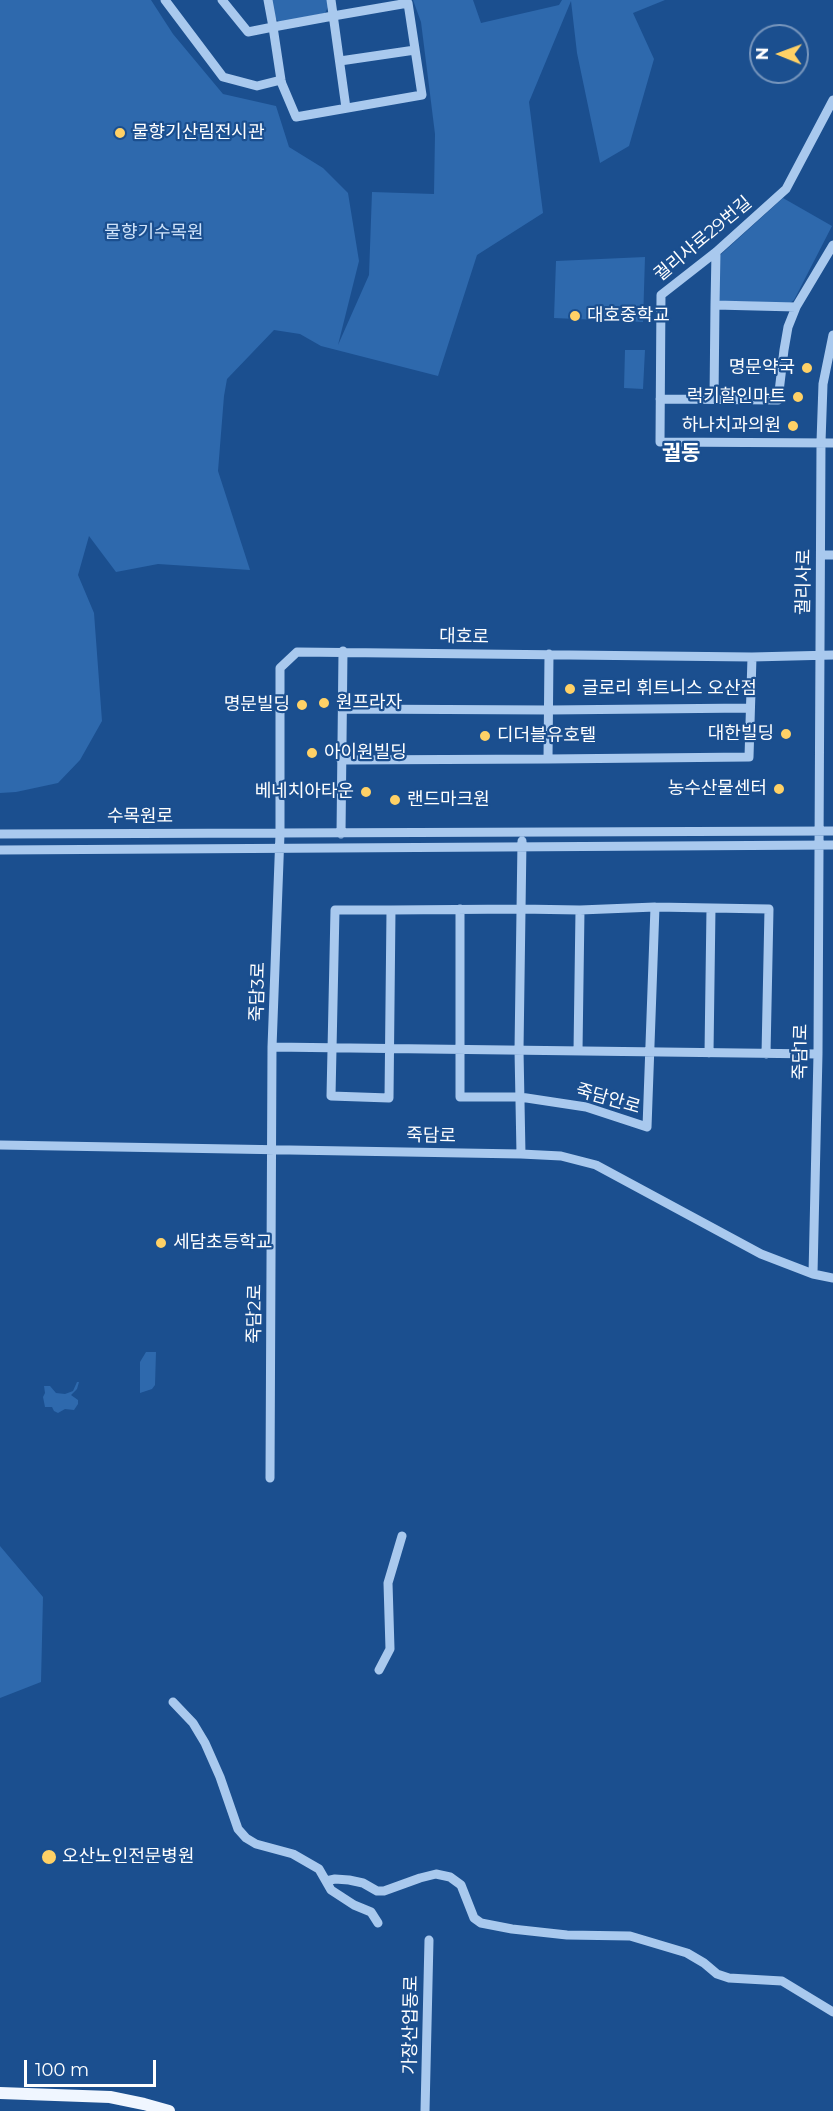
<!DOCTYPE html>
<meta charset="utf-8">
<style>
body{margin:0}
#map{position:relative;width:833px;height:2111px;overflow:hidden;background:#1b4f8f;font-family:Montserrat,sans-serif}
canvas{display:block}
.north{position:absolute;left:749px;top:24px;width:60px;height:60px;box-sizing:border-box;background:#1b4f8f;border:2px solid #7695bc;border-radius:50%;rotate:271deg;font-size:16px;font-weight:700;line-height:24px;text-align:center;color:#fff}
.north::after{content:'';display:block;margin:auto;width:21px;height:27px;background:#ffd166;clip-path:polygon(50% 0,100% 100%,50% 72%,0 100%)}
.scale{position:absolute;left:24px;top:2060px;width:132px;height:27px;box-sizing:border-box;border:3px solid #fff;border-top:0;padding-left:8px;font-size:18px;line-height:21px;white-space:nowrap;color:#fff;-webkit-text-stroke:4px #1b4f8f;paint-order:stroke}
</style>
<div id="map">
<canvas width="833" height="2111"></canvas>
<div class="north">N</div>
<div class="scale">100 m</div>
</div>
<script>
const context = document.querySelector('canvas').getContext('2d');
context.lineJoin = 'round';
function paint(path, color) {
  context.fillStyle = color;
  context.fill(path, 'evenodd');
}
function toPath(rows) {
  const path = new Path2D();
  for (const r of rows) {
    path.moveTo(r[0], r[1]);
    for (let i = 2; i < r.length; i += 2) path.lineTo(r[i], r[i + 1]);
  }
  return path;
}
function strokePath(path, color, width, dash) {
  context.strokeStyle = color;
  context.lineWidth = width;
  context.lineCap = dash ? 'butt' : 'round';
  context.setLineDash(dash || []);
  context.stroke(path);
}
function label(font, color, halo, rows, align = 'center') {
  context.font = font + ' Montserrat,"Noto Sans KR",sans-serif';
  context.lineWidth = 4.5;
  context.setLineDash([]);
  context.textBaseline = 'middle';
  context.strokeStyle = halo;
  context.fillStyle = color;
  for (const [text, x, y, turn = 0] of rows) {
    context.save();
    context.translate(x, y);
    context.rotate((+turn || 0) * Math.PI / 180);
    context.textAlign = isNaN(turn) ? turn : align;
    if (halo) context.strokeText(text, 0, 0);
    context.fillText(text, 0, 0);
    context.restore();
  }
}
const green = toPath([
 [0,0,151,0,173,34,223,94,276,106,289,147,323,168,348,193,359,261,338,345,369,275,372,192,434,194,435,134,421,22,413,0,473,0,481,23,559,5,562,0,665,0,633,13,654,59,629,146,600,163,577,53,571,1,529,102,543,213,477,255,438,376,321,346,300,334,274,330,227,379,224,396,218,471,250,570,158,564,116,572,89,536,78,575,94,613,102,721,80,760,58,783,16,792,0,793],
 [271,0,327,0,328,7,325,13,280,22,274,18],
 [783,198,832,226,794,300,790,303,720,301,718,299,718,257],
 [645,257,643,322,554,318,556,261],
 [625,350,645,350,643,389,624,388],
 [146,1352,156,1352,155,1385,152,1389,140,1393,140,1362],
 [77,1382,79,1382,77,1389,71,1395,78,1400,78,1404,74,1410,65,1409,58,1413,54,1411,52,1407,45,1407,43,1397,45,1393,44,1386,50,1386,56,1393,65,1394,73,1391],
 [0,1546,43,1597,41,1682,0,1698]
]);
const minor = toPath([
 [165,0,223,77,257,86,281,80],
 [222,0,248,32,273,27,333,16,408,3,422,95,296,117,282,84,281,80,273,27,268,0],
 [331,0,346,108],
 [340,61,415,50],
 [833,100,786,189,716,252,661,295,660,442,833,443],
 [796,307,833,245],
 [660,399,778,400,784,350,788,327,796,307,715,305,716,252],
 [714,399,715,305],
 [821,555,833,555],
 [549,654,548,759,749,757,752,657],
 [342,709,550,710,749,708],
 [341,760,548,759],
 [0,834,833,831],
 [341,834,343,651],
 [0,850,833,845],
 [460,909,460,1097,520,1097,586,1107,647,1127,655,907],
 [391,910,389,1098,331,1096,335,910,391,910,520,909,580,910,655,907,769,909,766,1054],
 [272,1047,818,1054],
 [578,1051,580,910],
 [709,1053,711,908],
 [0,1145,521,1154,561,1156,596,1165,761,1254,813,1274,833,1278],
 [521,1154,519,1050,522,841],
 [813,1274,818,1054,821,442,823,384,833,335],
 [270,1478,272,1047,280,834,280,668,297,652,752,657,833,655],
 [379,1670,390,1649,388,1583,402,1536],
 [173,1702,193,1723,205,1743,220,1777,238,1829,246,1838,256,1844,293,1854,319,1869,331,1890,354,1905,371,1912,378,1923],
 [326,1881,335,1879,349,1880,363,1883,377,1891,384,1891,420,1878,436,1874,450,1877,461,1885,474,1918,481,1923,512,1929,567,1935,630,1936,687,1953,704,1963,717,1974,729,1978,782,1981,833,2012],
 [425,2111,429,1940]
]);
const major = toPath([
 [0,2093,110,2097,144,2104,169,2111]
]);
const markers = [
 [120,133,6,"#ffd166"],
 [575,316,6,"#ffd166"],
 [807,368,6,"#ffd166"],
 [798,397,6,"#ffd166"],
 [793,426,6,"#ffd166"],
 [570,689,6,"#ffd166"],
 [324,703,6,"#ffd166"],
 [302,705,6,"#ffd166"],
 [786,734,6,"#ffd166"],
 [485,736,6,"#ffd166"],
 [312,753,6,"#ffd166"],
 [779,789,6,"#ffd166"],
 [366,792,6,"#ffd166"],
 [395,800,6,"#ffd166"],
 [161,1243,6,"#ffd166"],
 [49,1857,8,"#ffd166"]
];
const poiNames = [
 ["물향기산림전시관",132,133],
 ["대호중학교",587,316],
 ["명문약국",795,368,"right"],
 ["럭키할인마트",786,397,"right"],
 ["하나치과의원",781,426,"right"],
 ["글로리 휘트니스 오산점",582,689],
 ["원프라자",336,703],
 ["명문빌딩",290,705,"right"],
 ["대한빌딩",774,734,"right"],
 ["디더블유호텔",497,736],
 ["아이원빌딩",324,753],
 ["농수산물센터",767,789,"right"],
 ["베네치아타운",354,792,"right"],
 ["랜드마크원",407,800],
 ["세담초등학교",173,1243],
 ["오산노인전문병원",62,1857]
];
const parkNames = [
 ["물향기수목원",154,233]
];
const streetNames = [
 ["궐리사로29번길",703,239,-40],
 ["궐리사로",804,582,-89],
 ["대호로",464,637,1],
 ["수목원로",140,817],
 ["죽담3로",258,992,-88],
 ["죽담1로",801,1052,-89],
 ["죽담안로",608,1099,16],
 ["죽담로",431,1136,1],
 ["죽담2로",255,1314,-89],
 ["가장산업동로",411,2025,-89]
];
const quarterNames = [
 ["궐동",681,454]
];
paint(green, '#2e69ad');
strokePath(minor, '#a9c9ee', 9);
strokePath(major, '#f0f6ff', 12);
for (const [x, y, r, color] of markers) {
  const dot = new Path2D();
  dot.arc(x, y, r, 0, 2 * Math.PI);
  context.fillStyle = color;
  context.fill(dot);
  strokePath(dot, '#1b4f8f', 2);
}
label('18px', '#fff', '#1b4f8f', poiNames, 'left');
label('18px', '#cfe3fa', '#1b4f8f', parkNames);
label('18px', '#fff', '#1b4f8f', streetNames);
label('bold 21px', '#fff', '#1b4f8f', quarterNames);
</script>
